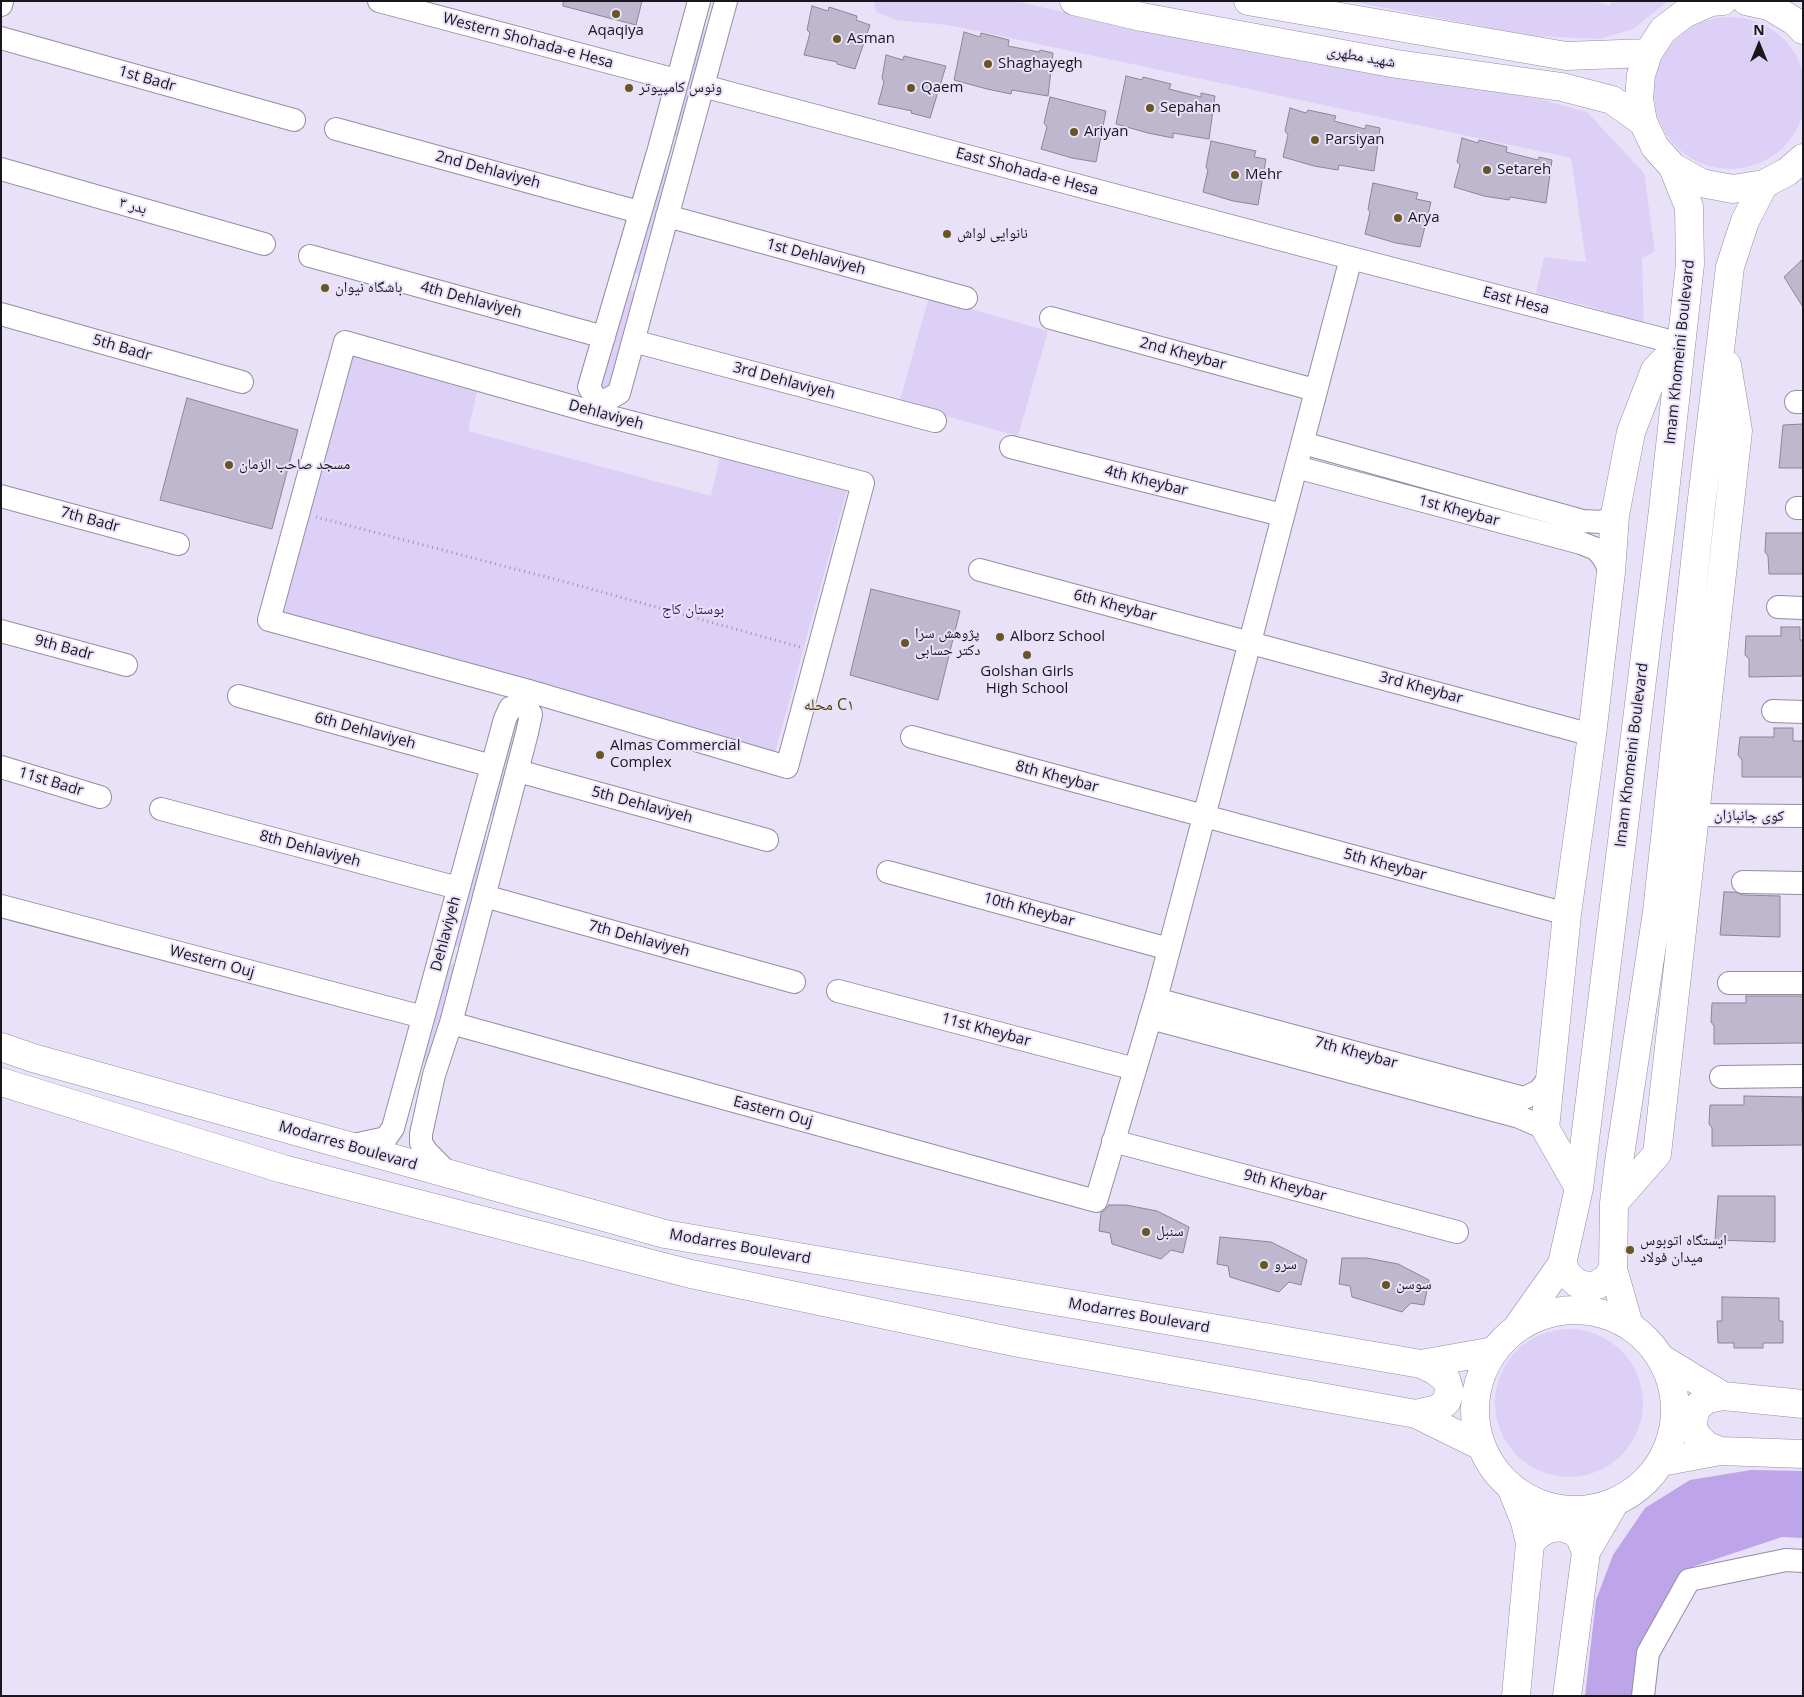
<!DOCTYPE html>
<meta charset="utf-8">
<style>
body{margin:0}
#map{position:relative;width:1804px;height:1697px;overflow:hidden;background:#e9e1f8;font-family:"Open Sans",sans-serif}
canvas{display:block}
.frame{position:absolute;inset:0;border:2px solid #19171e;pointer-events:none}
.north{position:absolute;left:1734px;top:20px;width:50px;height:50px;-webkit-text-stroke:4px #e9e1f8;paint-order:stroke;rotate:0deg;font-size:14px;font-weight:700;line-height:20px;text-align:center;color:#19171e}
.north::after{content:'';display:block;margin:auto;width:18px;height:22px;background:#19171e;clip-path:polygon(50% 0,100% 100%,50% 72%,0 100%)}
</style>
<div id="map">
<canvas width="1804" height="1697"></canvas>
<div class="frame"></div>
<div class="north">N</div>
</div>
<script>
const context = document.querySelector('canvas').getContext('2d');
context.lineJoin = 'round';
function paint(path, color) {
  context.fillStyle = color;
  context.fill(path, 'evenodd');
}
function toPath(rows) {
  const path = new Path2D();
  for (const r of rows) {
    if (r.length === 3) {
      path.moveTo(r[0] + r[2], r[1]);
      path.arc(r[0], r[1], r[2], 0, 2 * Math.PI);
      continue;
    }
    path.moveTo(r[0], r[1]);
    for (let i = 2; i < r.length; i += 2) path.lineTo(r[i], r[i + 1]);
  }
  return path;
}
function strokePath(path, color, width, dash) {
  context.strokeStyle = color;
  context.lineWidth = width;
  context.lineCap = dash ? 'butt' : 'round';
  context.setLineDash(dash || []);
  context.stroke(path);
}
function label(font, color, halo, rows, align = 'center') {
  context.font = font + ' "Open Sans","Noto Naskh Arabic",sans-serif';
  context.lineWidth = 4;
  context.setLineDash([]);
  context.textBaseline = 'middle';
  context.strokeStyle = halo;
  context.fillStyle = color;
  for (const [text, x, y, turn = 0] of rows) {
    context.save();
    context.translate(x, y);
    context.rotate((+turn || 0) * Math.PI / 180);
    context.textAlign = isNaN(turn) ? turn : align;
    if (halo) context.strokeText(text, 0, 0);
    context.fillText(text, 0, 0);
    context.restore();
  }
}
const green = toPath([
 [874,1,1015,1,1196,42,1539,99,1587,112,1644,173,1655,251,1642,258,1644,325,1592,307,1536,293,1544,257,1586,262,1571,158,982,32,947,25,896,20,876,12],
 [1348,1,1595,1,1610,6,1612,1,1668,1,1633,29,1600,39,1534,36],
 [1730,93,76],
 [705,30,708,36,679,136,672,137,697,34],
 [666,167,669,174,640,273,633,274,658,171],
 [633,290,636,297,606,396,596,391,625,294],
 [929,297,1048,331,1018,436,899,403],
 [353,356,477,392,468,431,711,496,720,455,847,490,775,753,281,614],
 [523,708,496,815,490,816,515,712],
 [486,840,488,847,459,946,452,948,477,844],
 [447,963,454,964,458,966,429,1066,419,1060],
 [1569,1403,74]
]);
const forest = toPath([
 [1751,1470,1803,1471,1803,1538,1782,1537,1695,1566,1673,1584,1652,1626,1635,1696,1585,1696,1596,1600,1613,1555,1645,1508,1690,1480]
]);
const building = toPath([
 [563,1,642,1,636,25,563,6,563,1],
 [812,6,828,11,829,7,857,16,856,20,870,25,855,69,837,64,837,62,804,55,810,33,807,30,812,6],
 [964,32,980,37,981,33,1009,40,1008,46,1039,52,1040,50,1053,53,1048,96,1012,90,1011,94,987,89,954,80,964,32],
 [886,55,903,60,904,56,946,66,930,118,911,113,912,111,878,104,884,82,882,78,886,55],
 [1126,76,1142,80,1143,77,1171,84,1169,89,1201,97,1201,93,1215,96,1209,139,1173,133,1173,138,1148,133,1116,124,1126,76],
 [1050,97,1106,111,1096,162,1072,158,1041,149,1047,127,1044,123,1050,97],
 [1290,108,1306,113,1308,110,1336,116,1334,121,1365,129,1366,125,1380,128,1374,171,1339,165,1338,170,1314,166,1283,157,1288,135,1285,131,1290,108],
 [1462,138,1478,143,1479,140,1507,147,1506,152,1538,160,1539,157,1552,160,1546,203,1510,197,1509,200,1484,196,1454,187,1460,165,1457,162,1462,138],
 [1211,141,1256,151,1254,157,1266,159,1258,205,1233,201,1203,192,1208,170,1206,167,1211,141],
 [1373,183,1418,193,1416,199,1431,202,1420,247,1396,243,1365,234,1370,212,1368,209,1373,183],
 [1803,259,1803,307,1784,277,1803,259],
 [187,398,298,430,272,529,160,500,187,398],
 [1803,424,1803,468,1779,468,1783,425,1803,424],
 [1766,533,1803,533,1803,574,1769,574,1768,556,1765,552,1766,533],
 [871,589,960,611,938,700,850,675,871,589],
 [1781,627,1800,627,1800,640,1803,640,1803,676,1749,677,1749,659,1745,655,1746,636,1781,636,1781,627],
 [1774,728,1793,728,1793,741,1803,741,1803,777,1742,777,1742,760,1738,755,1740,737,1774,737,1774,728],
 [1724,892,1735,892,1743,895,1780,896,1780,937,1720,935,1724,892],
 [1746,996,1803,996,1803,1043,1714,1044,1714,1026,1711,1022,1712,1003,1746,1003,1746,996],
 [1744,1096,1802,1097,1803,1145,1712,1146,1712,1128,1709,1124,1710,1105,1744,1105,1744,1096],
 [1718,1196,1775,1196,1775,1242,1715,1240,1718,1196],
 [1109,1205,1126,1205,1157,1211,1189,1227,1183,1253,1171,1250,1161,1259,1112,1244,1110,1233,1099,1231,1101,1213,1105,1210,1109,1205],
 [1220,1237,1271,1242,1307,1260,1301,1285,1289,1282,1279,1292,1230,1277,1228,1266,1217,1264,1220,1237],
 [1342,1258,1367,1258,1398,1264,1429,1280,1424,1305,1411,1303,1402,1312,1352,1297,1350,1286,1339,1284,1342,1258],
 [1722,1297,1779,1298,1779,1321,1783,1321,1783,1343,1763,1343,1763,1348,1734,1348,1734,1343,1718,1343,1717,1321,1722,1321,1722,1297]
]);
const path = toPath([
 [316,517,573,584,800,647]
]);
const minor = toPath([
 [379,1,676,80],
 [1,5,2,1],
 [1,38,294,120],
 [703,86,1351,258,1681,344],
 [336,129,639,212],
 [1,169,264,244],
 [667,216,966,298],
 [310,256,604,337],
 [1,314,242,382],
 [1051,318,1315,390],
 [633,341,935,421],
 [345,342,596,413,863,483,787,767,529,691,269,620,345,342],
 [1796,402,1803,402],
 [599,404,619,393,726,1],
 [599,404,589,387,659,149,699,1],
 [1303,443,1583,521,1602,522,1615,515],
 [1011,447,1282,515],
 [1296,467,1581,543,1596,549,1603,557,1611,572],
 [1,496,178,544],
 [1797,508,1803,508],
 [980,570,1592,735],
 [1778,607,1803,608],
 [1,631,126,665],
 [239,696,492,766],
 [1773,711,1803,712],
 [912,737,1567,914],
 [1,767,100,797],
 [518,771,767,840],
 [161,809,458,888],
 [1695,815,1803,816],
 [888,872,1169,949],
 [1743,882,1803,883],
 [484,896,794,982],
 [1,906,423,1017],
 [1729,983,1803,983],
 [838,991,1135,1069],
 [1156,999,1524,1098,1539,1091,1550,1077],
 [1150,1018,1519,1117,1545,1128],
 [451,1023,1096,1201,1156,999,1351,258],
 [1721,1077,1803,1076],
 [1113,1141,1457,1232],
 [349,1146,386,1138,393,1128,505,719,510,708,525,705],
 [449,1174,427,1152,421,1143,421,1134,434,1075,451,1023,527,733,531,714,525,705,529,691],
 [1643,1696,1648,1653,1689,1580,1786,1560,1803,1561]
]);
const major = toPath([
 [1074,1,1142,17,1397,64,1562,87,1612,100,1643,122],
 [1248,1,1566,56,1648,53],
 [1723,1,1711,2,1684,14,1663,30,1648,53,1641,75,1639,99,1643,122,1655,147,1673,167,1701,183,1733,189,1764,184,1787,172,1803,158],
 [1746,1,1769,6,1794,21,1803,30],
 [1,1047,33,1058,665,1234,1421,1364,1494,1351],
 [1,1082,283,1169,691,1274,1019,1343,1416,1414,1481,1446],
 [1579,1188,1545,1128,1567,914,1592,735,1611,572,1615,515,1631,432,1655,370,1681,344],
 [1614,1203,1657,1154,1738,431,1727,365],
 [1562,1264,1568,1275,1577,1283,1586,1286,1597,1285,1606,1279,1613,1269],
 [1575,1410,100],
 [1629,1325,1613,1269,1614,1203,1619,1162,1657,912,1701,507,1730,267,1745,221,1764,184],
 [1516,1329,1562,1264,1579,1188,1663,510,1690,264,1689,207,1673,167],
 [1662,1359,1723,1396,1803,1404],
 [1416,1414,1438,1409,1447,1401,1449,1389,1446,1379,1434,1370,1421,1364],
 [1720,1451,1706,1445,1697,1436,1693,1428,1694,1415,1698,1406,1708,1399,1723,1396],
 [1661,1462,1720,1451,1803,1454],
 [1511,1487,1525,1522,1530,1543,1516,1696],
 [1530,1543,1539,1534,1548,1529,1561,1527,1573,1531,1580,1537,1586,1552],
 [1567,1696,1586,1552,1615,1502]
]);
const markers = [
 [616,14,5,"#675623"],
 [837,39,5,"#675623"],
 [988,64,5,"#675623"],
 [629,88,5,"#675623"],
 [911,88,5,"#675623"],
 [1150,108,5,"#675623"],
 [1074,132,5,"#675623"],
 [1315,140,5,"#675623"],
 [1487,170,5,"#675623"],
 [1235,175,5,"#675623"],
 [1398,218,5,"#675623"],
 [947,234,5,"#675623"],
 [325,288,5,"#675623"],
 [229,465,5,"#675623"],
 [1000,637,5,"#675623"],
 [905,643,5,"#675623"],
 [1027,655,5,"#675623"],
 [600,755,5,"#675623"],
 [1146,1232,5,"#675623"],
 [1630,1250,5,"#675623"],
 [1264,1265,5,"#675623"],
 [1386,1285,5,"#675623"]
];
const poiNames = [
 ["Aqaqiya",616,31,"center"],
 ["Asman",847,39],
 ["Shaghayegh",998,64],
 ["ونوس کامپیوتر",639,88],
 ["Qaem",921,88],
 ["Sepahan",1160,108],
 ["Ariyan",1084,132],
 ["Parsiyan",1325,140],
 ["Setareh",1497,170],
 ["Mehr",1245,175],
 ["Arya",1408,218],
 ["نانوایی لواش",957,234],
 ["باشگاه نیوان",335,288],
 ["مسجد صاحب الزمان",239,465],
 ["پژوهش سرا",915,634],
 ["دکتر حسابی",915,651],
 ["Alborz School",1010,637],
 ["Golshan Girls",1027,672,"center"],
 ["High School",1027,689,"center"],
 ["Almas Commercial",610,746],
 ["Complex",610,763],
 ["سنبل",1156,1232],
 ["ایستگاه اتوبوس",1640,1241],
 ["میدان فولاد",1640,1258],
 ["سرو",1274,1265],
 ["سوسن",1396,1285]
];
const streetNames = [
 ["Western Shohada-e Hesa",528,41,15],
 ["شهید مطهری",1361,57,10],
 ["1st Badr",147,79,16],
 ["2nd Dehlaviyeh",488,170,15],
 ["East Shohada-e Hesa",1027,172,15],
 ["بدر ۳",133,206,16],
 ["1st Dehlaviyeh",816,257,15],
 ["4th Dehlaviyeh",471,300,15],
 ["East Hesa",1516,301,15],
 ["5th Badr",122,348,16],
 ["Imam Khomeini Boulevard",1680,352,-84],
 ["2nd Kheybar",1183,354,15],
 ["3rd Dehlaviyeh",784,381,15],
 ["Dehlaviyeh",606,415,15],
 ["4th Kheybar",1146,481,14],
 ["1st Kheybar",1459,511,15],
 ["7th Badr",90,520,15],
 ["6th Kheybar",1115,606,15],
 ["9th Badr",64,648,15],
 ["3rd Kheybar",1421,688,15],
 ["6th Dehlaviyeh",365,731,15],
 ["Imam Khomeini Boulevard",1632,755,-83],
 ["8th Kheybar",1057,777,15],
 ["11st Badr",51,782,17],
 ["5th Dehlaviyeh",642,805,15],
 ["کوی جانبازان",1749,816,1],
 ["8th Dehlaviyeh",310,849,15],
 ["5th Kheybar",1385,865,15],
 ["10th Kheybar",1029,910,15],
 ["Dehlaviyeh",446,934,-75],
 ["7th Dehlaviyeh",639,939,15],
 ["Western Ouj",212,962,15],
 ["11st Kheybar",986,1030,15],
 ["7th Kheybar",1356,1053,15],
 ["Eastern Ouj",773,1112,15],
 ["Modarres Boulevard",348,1146,16],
 ["9th Kheybar",1285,1186,15],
 ["Modarres Boulevard",740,1247,10],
 ["Modarres Boulevard",1139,1316,10]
];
const parkNames = [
 ["بوستان کاج",693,610]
];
const neighbourhoodNames = [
 ["محله C۱",829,705]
];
paint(green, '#ddd0f7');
paint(forest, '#bea5e9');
paint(building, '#bfb7cd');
strokePath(building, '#8c859a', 1);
strokePath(minor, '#948da2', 24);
strokePath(major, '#948da2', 29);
strokePath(path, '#9a95a6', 3, [1, 4]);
strokePath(minor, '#fff', 22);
strokePath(major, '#fff', 28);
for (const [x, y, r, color] of markers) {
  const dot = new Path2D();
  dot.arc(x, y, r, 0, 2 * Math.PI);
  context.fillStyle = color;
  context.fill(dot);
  strokePath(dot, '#e9e1f8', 2);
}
label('15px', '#19171e', '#e9e1f8', poiNames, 'left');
label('15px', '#19171e', '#e9e1f8', streetNames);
label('15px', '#381160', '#e9e1f8', parkNames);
label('16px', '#544100', '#e9e1f8', neighbourhoodNames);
</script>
